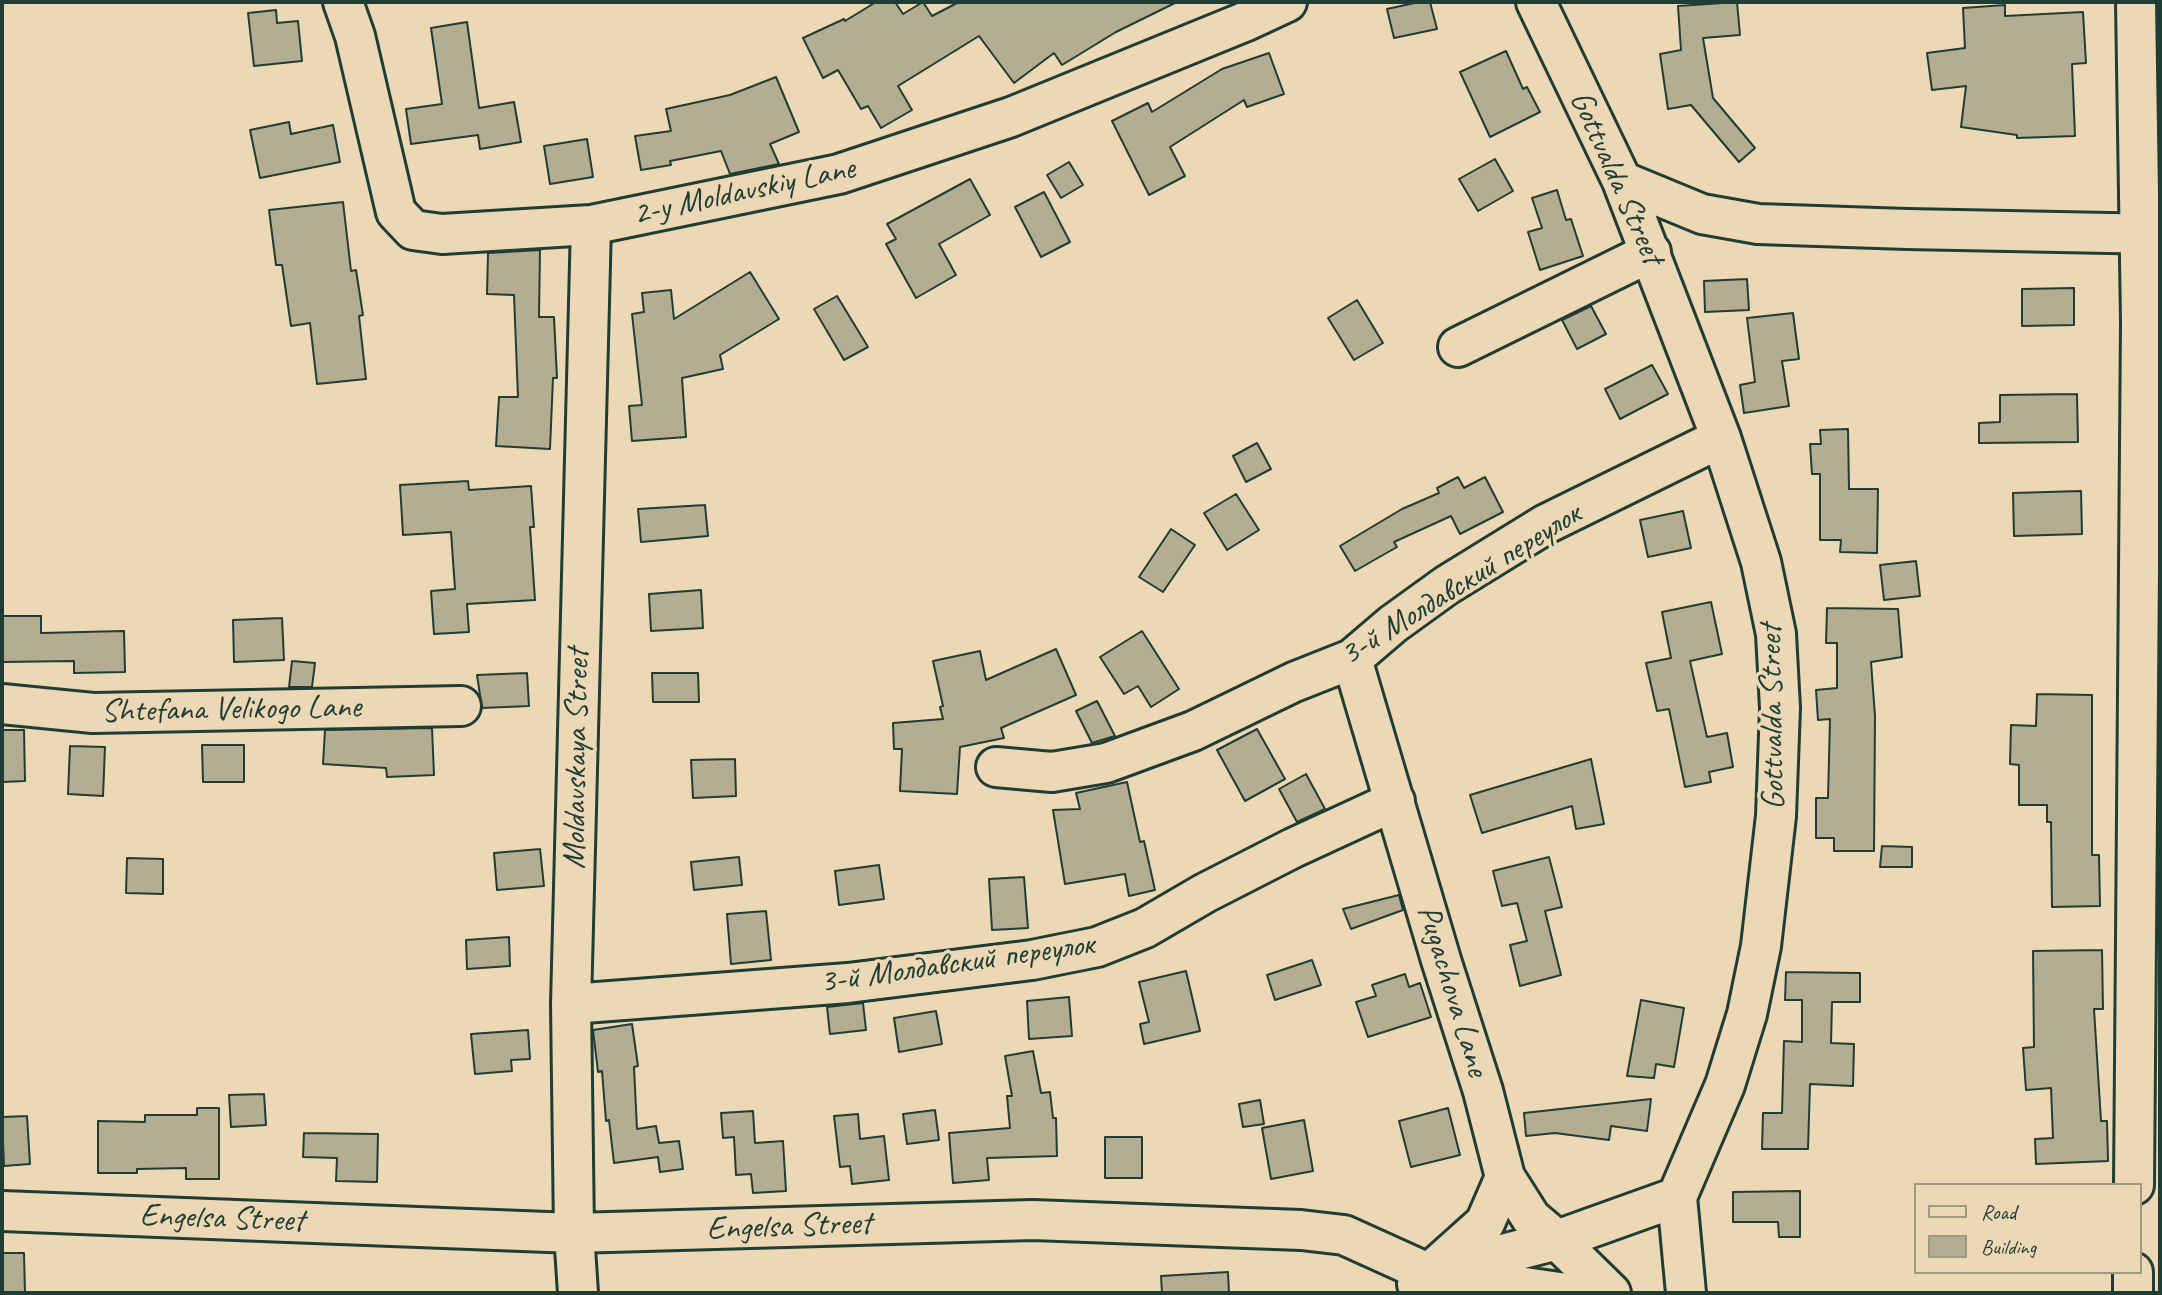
<!DOCTYPE html>
<meta charset="utf-8">
<style>
body{margin:0}
#map{position:relative;width:2162px;height:1295px;overflow:hidden;background:#edd8b6;font-family:Caveat,sans-serif}
canvas{display:block}
.frame{position:absolute;inset:0;border:4px solid #1f3d34;pointer-events:none}
.legend{position:absolute;left:1914px;top:1183px;width:228px;height:91px;box-sizing:border-box;background:#edd8b6;border:2px solid #9b9a82;margin:0;padding:9px 12px;list-style:none;font-size:21px;color:#1f3d34}
.legend li{display:flex;align-items:center;gap:14px;height:35px}
.legend b{width:35px;border:2px solid #9b9a82}
</style>
<div id="map">
<canvas width="2162" height="1295"></canvas>
<div class="frame"></div>
<ul class="legend">
<li><b style="height:9px;background:#edd8b6"></b>Road</li>
<li><b style="height:19px;background:#b4ad92"></b>Building</li>
</ul>
</div>
<script>
const context = document.querySelector('canvas').getContext('2d');
context.lineJoin = 'round';
function paint(path, color) {
  context.fillStyle = color;
  context.fill(path, 'evenodd');
}
function toPath(rows) {
  const path = new Path2D();
  for (const r of rows) {
    path.moveTo(r[0], r[1]);
    for (let i = 2; i < r.length; i += 2) path.lineTo(r[i], r[i + 1]);
  }
  return path;
}
function strokePath(path, color, width, dash) {
  context.strokeStyle = color;
  context.lineWidth = width;
  context.lineCap = dash ? 'butt' : 'round';
  context.setLineDash(dash || []);
  context.stroke(path);
}
function label(font, color, halo, rows, align = 'center') {
  context.font = font + ' Caveat,sans-serif';
  context.lineWidth = 7;
  context.setLineDash([]);
  context.textBaseline = 'middle';
  context.strokeStyle = halo;
  context.fillStyle = color;
  for (const [text, x, y, turn = 0] of rows) {
    context.save();
    context.translate(x, y);
    context.rotate((+turn || 0) * Math.PI / 180);
    context.textAlign = isNaN(turn) ? turn : align;
    if (halo) context.strokeText(text, 0, 0);
    context.fillText(text, 0, 0);
    context.restore();
  }
}
const building = toPath([
 [876,2,895,2,903,14,923,2,932,16,959,2,1177,2,1116,32,1062,65,1054,53,1014,83,979,36,898,86,912,110,881,128,868,106,861,109,838,70,823,78,803,38,844,19,845,21,876,2],
 [1419,2,1430,2,1437,29,1394,38,1387,9,1419,2],
 [1737,2,1740,35,1703,38,1713,98,1755,148,1739,162,1691,105,1668,109,1660,54,1681,50,1678,6,1737,2],
 [2005,5,2005,16,2083,12,2086,63,2072,64,2075,136,2017,138,2017,135,1961,127,1966,86,1932,90,1927,53,1965,48,1963,8,2005,5],
 [276,10,277,23,298,21,302,61,254,66,248,13,276,10],
 [467,22,479,108,514,102,521,142,480,149,478,135,411,144,406,109,442,104,431,28,467,22],
 [1506,51,1523,89,1527,87,1540,112,1490,137,1460,72,1506,51],
 [1269,53,1284,94,1247,107,1244,100,1170,147,1185,176,1149,195,1112,121,1148,103,1152,112,1222,69,1269,53],
 [776,77,799,132,770,144,779,164,730,174,721,151,670,161,671,165,641,170,635,136,671,131,666,109,730,95,776,77],
 [289,122,291,134,333,125,340,162,260,178,250,130,289,122],
 [587,139,593,177,550,184,544,146,587,139],
 [1495,159,1513,191,1478,211,1459,179,1495,159],
 [1069,162,1083,185,1061,198,1047,175,1069,162],
 [970,179,990,215,939,244,956,275,916,298,886,244,896,239,887,224,970,179],
 [1557,190,1566,220,1571,219,1583,256,1540,270,1528,232,1542,228,1532,198,1557,190],
 [1044,192,1070,242,1041,257,1015,207,1044,192],
 [343,202,351,271,356,270,363,315,359,316,366,379,317,384,310,323,291,326,282,265,276,265,269,210,343,202],
 [540,250,539,317,554,317,557,378,553,378,550,449,496,446,499,397,518,397,514,295,487,294,488,253,540,250],
 [750,272,779,319,720,355,723,369,682,378,686,437,632,441,629,406,642,405,632,314,644,312,642,293,671,290,674,319,750,272],
 [1747,279,1749,310,1705,312,1704,281,1747,279],
 [2074,288,2074,325,2022,326,2022,289,2074,288],
 [837,296,868,347,844,360,814,309,837,296],
 [1357,300,1383,343,1354,360,1328,318,1357,300],
 [1591,306,1606,334,1577,349,1562,320,1591,306],
 [1793,313,1799,359,1782,361,1789,406,1744,413,1740,385,1755,382,1747,318,1793,313],
 [1652,365,1668,394,1620,419,1605,389,1652,365],
 [2077,394,2078,442,1979,443,1979,423,2000,422,2000,395,2077,394],
 [1848,429,1849,489,1878,489,1877,553,1840,552,1841,540,1820,540,1820,474,1812,474,1810,444,1821,444,1820,430,1848,429],
 [1257,443,1271,469,1246,482,1233,456,1257,443],
 [1458,477,1464,488,1485,477,1503,512,1460,534,1451,516,1394,542,1397,547,1355,571,1340,546,1402,509,1439,493,1437,488,1458,477],
 [468,481,469,490,531,486,534,527,530,527,535,600,467,604,469,632,434,634,431,591,455,589,451,532,403,535,400,485,468,481],
 [2081,491,2082,534,2014,536,2013,493,2081,491],
 [1236,494,1259,530,1227,550,1204,513,1236,494],
 [705,505,708,536,641,542,638,509,705,505],
 [1683,511,1691,548,1648,557,1640,520,1683,511],
 [1171,529,1195,545,1163,592,1139,577,1171,529],
 [1916,561,1920,596,1884,600,1880,565,1916,561],
 [701,590,703,628,651,631,649,594,701,590],
 [1711,602,1722,654,1690,661,1707,737,1727,733,1733,767,1709,772,1711,782,1685,787,1669,709,1657,711,1646,663,1671,658,1662,612,1711,602],
 [1827,608,1898,609,1902,657,1871,662,1875,716,1874,851,1834,851,1834,838,1816,838,1816,798,1828,798,1830,719,1818,720,1816,690,1837,688,1837,643,1826,643,1827,608],
 [2,616,41,616,41,633,124,631,125,672,74,673,74,661,2,662,2,616],
 [282,618,284,660,234,662,233,620,282,618],
 [1142,631,1179,689,1151,707,1138,686,1124,694,1100,657,1142,631],
 [1056,649,1076,695,1001,728,1004,738,960,747,957,794,900,791,902,749,894,749,893,723,943,719,940,707,943,706,933,661,980,651,986,680,1056,649],
 [292,661,315,663,312,687,289,687,292,661],
 [527,673,529,706,482,708,477,675,527,673],
 [652,673,698,673,699,702,653,702,652,673],
 [2037,694,2092,695,2092,855,2099,855,2100,906,2052,907,2051,822,2047,822,2047,805,2019,805,2019,765,2010,764,2011,725,2036,726,2037,694],
 [1097,701,1115,736,1092,743,1076,711,1097,701],
 [432,728,434,775,387,777,386,768,323,764,325,730,432,728],
 [1257,729,1285,779,1245,801,1217,750,1257,729],
 [2,730,24,730,25,781,2,782,2,730],
 [202,745,244,745,244,782,203,782,202,745],
 [70,746,105,747,103,796,68,794,70,746],
 [735,759,736,796,693,798,691,760,735,759],
 [1591,759,1604,824,1576,829,1572,806,1482,833,1470,795,1591,759],
 [1306,774,1325,809,1297,822,1279,789,1306,774],
 [1127,782,1140,842,1144,841,1155,890,1129,896,1125,874,1065,884,1053,810,1080,809,1076,793,1127,782],
 [1882,846,1912,847,1912,867,1880,867,1882,846],
 [540,849,544,886,497,890,494,853,540,849],
 [739,857,742,885,694,890,691,862,739,857],
 [1549,857,1562,907,1545,911,1561,975,1520,986,1510,945,1527,941,1517,903,1502,906,1493,871,1549,857],
 [127,858,163,859,163,894,126,893,127,858],
 [879,865,884,899,839,905,835,871,879,865],
 [1024,877,1028,928,992,930,989,879,1024,877],
 [1399,895,1403,910,1351,929,1343,909,1399,895],
 [766,911,771,960,731,964,727,914,766,911],
 [509,937,510,966,467,969,466,940,509,937],
 [2102,950,2103,1009,2094,1009,2101,1121,2107,1121,2108,1161,2036,1164,2035,1139,2053,1138,2051,1088,2026,1090,2023,1048,2034,1047,2033,951,2102,950],
 [1312,960,1321,985,1275,1000,1267,975,1312,960],
 [1186,971,1200,1031,1144,1044,1140,1024,1149,1022,1139,982,1186,971],
 [1786,972,1860,973,1860,1002,1832,1002,1831,1043,1854,1044,1853,1086,1810,1084,1808,1149,1762,1149,1763,1113,1782,1113,1784,1041,1802,1042,1802,1000,1785,1000,1786,972],
 [1405,974,1409,987,1420,983,1431,1017,1368,1037,1356,1002,1376,996,1372,985,1405,974],
 [1069,997,1072,1036,1029,1039,1027,1001,1069,997],
 [1641,1000,1684,1008,1674,1067,1656,1064,1654,1078,1627,1076,1641,1000],
 [863,1003,866,1030,830,1034,827,1007,863,1003],
 [936,1011,942,1044,899,1052,894,1018,936,1011],
 [632,1024,638,1066,634,1067,637,1129,656,1126,659,1143,679,1141,683,1169,660,1172,658,1157,614,1163,609,1120,606,1121,602,1071,598,1072,593,1030,632,1024],
 [528,1030,530,1059,511,1060,512,1071,475,1074,471,1034,528,1030],
 [1033,1051,1041,1093,1050,1092,1053,1118,1056,1118,1057,1156,987,1158,989,1180,953,1183,949,1133,1010,1128,1007,1096,1012,1096,1005,1056,1033,1051],
 [264,1094,266,1125,231,1127,229,1095,264,1094],
 [1651,1099,1647,1131,1611,1126,1609,1140,1555,1133,1526,1136,1524,1113,1651,1099],
 [1260,1100,1264,1124,1243,1127,1239,1104,1260,1100],
 [197,1108,219,1108,219,1179,186,1179,186,1168,137,1169,137,1173,98,1173,98,1121,145,1122,145,1115,197,1115,197,1108],
 [1448,1108,1460,1155,1411,1167,1399,1121,1448,1108],
 [935,1110,939,1140,907,1144,903,1114,935,1110],
 [753,1111,755,1143,783,1141,786,1191,753,1193,751,1174,736,1175,734,1137,723,1138,721,1113,753,1111],
 [858,1114,860,1139,884,1136,889,1180,852,1184,850,1166,840,1167,834,1116,858,1114],
 [27,1116,30,1164,4,1166,2,1117,27,1116],
 [1304,1120,1313,1171,1271,1179,1262,1128,1304,1120],
 [304,1133,378,1134,377,1182,336,1181,337,1158,303,1157,304,1133],
 [1105,1137,1142,1137,1142,1178,1105,1178,1105,1137],
 [1800,1191,1800,1237,1779,1237,1778,1222,1733,1222,1733,1192,1800,1191],
 [2,1253,24,1253,25,1293,3,1293,2,1253],
 [1228,1272,1229,1293,1162,1293,1161,1276,1228,1272]
]);
const minor = toPath([
 [343,2,355,36,396,212,413,230,442,234,591,225,839,174,1011,117,1244,22,1287,2],
 [1536,2,1622,181,1721,438,1761,562,1776,634,1780,708,1776,816,1761,946,1747,1014,1725,1085,1677,1197,1686,1293],
 [1622,181,1702,214,1758,224,1907,229,2160,234],
 [1458,347,1651,252],
 [1352,659,1441,960,1483,1091,1505,1177,1485,1223,1417,1284],
 [2,704,93,713,461,706],
 [996,767,1052,772,1106,763,1193,731,1294,682,1352,659,1393,624,1447,585,1546,524,1721,438],
 [571,1004,848,983,1032,960,1097,947,1145,928,1205,893,1293,848,1395,801],
 [1505,1177,1531,1218,1557,1240,1611,1293],
 [2134,1185,2141,322,2136,2],
 [2,1211,574,1233,1033,1220,1301,1230,1344,1235,1428,1273,1566,1293],
 [1445,1269,1557,1240,1677,1197],
 [578,1293,574,1233,571,1004,591,225],
 [2133,1293,2133,1272]
]);
const streetNames = [
 ["Gottvalda Street",1616,178,66],
 ["2-y Moldavskiy Lane",744,192,-12],
 ["3-й Молдавский переулок",1461,585,-32],
 ["Shtefana Velikogo Lane",231,710,-1],
 ["Gottvalda Street",1773,717,-91],
 ["Moldavskaya Street",577,759,-89],
 ["3-й Молдавский переулок",957,964,-8],
 ["Pugachova Lane",1452,991,73],
 ["Engelsa Street",222,1219,2],
 ["Engelsa Street",789,1227,-2]
];
paint(building, '#b4ad92');
strokePath(building, '#1f3d34', 2);
strokePath(minor, '#1f3d34', 44);
strokePath(minor, '#edd8b6', 38);
label('33px', '#1f3d34', '#edd8b6', streetNames);
</script>
